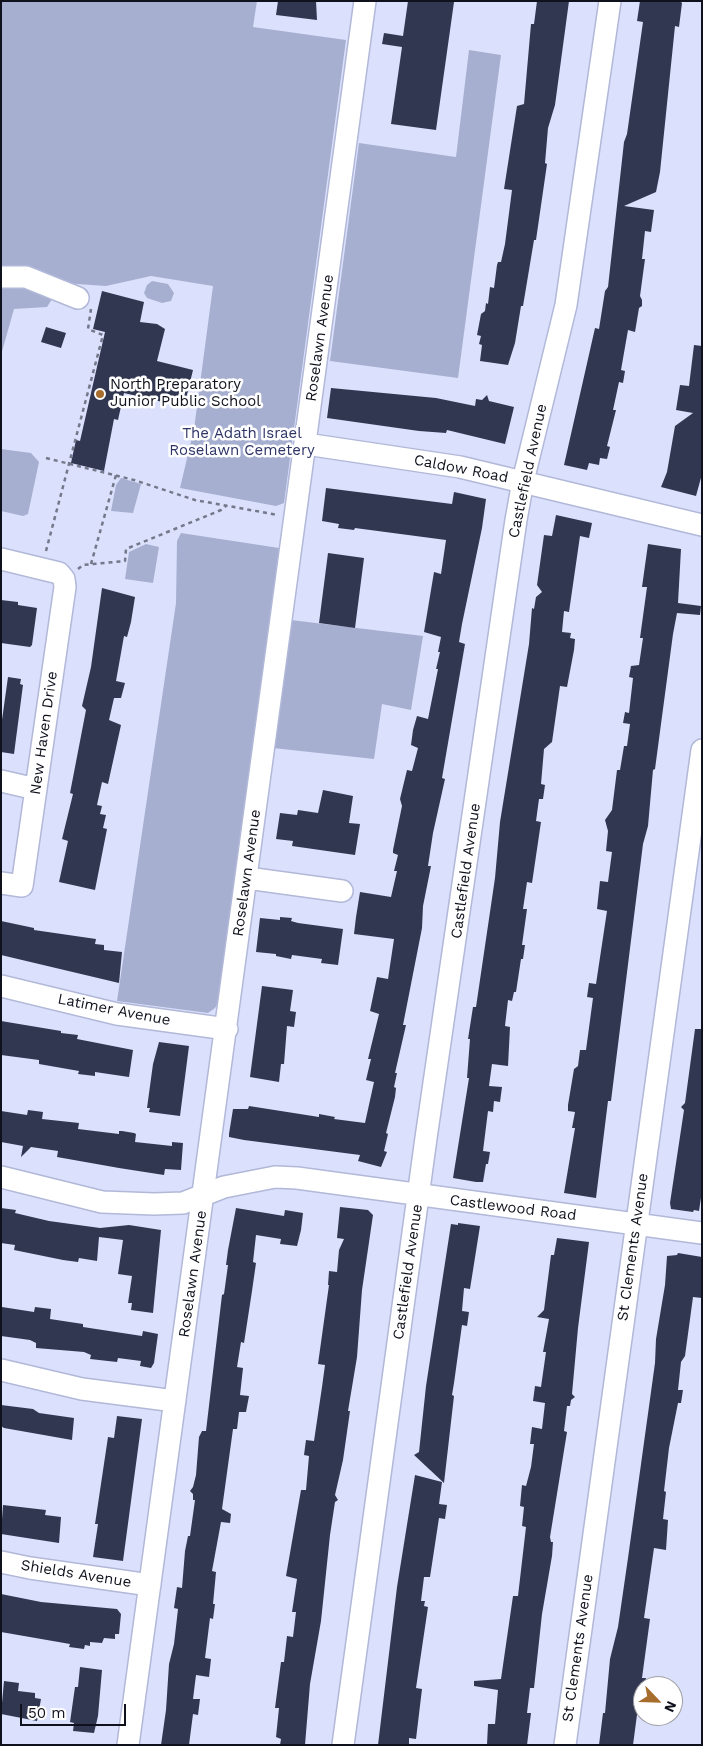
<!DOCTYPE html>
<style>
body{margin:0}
#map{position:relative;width:703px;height:1746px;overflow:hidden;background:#dbe1fc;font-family:"Work Sans",sans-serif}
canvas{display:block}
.frame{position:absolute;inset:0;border:2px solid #0f111c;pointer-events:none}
.north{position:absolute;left:633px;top:1676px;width:50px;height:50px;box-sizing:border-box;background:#fff;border:1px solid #9fa0a4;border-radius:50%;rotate:114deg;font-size:14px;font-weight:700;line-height:20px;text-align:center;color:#0f111c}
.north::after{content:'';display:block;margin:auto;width:18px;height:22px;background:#a76d2d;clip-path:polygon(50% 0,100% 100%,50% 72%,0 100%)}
.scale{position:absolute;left:20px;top:1704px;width:106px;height:22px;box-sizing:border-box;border:2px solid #0f111c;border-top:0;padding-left:6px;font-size:15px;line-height:18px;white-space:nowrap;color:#0f111c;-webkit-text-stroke:4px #fff;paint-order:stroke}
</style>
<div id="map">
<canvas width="703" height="1746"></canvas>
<div class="frame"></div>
<div class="north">N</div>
<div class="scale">50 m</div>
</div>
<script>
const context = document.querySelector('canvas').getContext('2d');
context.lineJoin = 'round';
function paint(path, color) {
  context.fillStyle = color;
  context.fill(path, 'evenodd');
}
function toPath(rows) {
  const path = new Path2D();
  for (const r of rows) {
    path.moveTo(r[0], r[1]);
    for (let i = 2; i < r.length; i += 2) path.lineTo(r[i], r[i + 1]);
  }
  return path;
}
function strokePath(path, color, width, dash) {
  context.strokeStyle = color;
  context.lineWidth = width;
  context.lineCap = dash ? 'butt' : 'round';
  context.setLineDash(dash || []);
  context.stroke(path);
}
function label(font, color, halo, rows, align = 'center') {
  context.font = font + ' "Work Sans",sans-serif';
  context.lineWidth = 5;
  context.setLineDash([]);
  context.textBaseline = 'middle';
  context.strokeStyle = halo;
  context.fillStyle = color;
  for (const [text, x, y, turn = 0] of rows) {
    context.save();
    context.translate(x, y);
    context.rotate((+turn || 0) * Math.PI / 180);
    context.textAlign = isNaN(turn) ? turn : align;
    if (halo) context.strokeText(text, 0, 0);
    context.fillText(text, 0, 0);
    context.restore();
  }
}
const green = toPath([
 [1,1,257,1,253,27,346,40,284,503,276,506,180,488,194,429,213,286,151,276,106,286,62,283,47,307,14,309,1,355],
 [469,50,501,55,458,378,330,361,359,143,456,157],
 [152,281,168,284,174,293,171,301,162,303,147,298,144,293,147,285],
 [1,449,31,453,39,462,28,514,23,516,1,511],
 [121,478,141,484,133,513,111,511,116,485],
 [181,533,279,548,218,1003,215,1008,208,1013,117,1001,176,603,177,541],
 [146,544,159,547,153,583,125,579,129,552],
 [291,620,423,636,411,710,382,704,374,759,273,748]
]);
const building = toPath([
 [278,1,316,1,317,20,276,15],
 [408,1,454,2,436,130,391,124,402,47,382,44,384,33,403,36],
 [537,1,569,1,555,105,548,128,545,163,547,164,536,240,534,240,523,306,521,306,515,343,508,365,480,361,482,345,479,344,481,336,477,335,481,314,485,311,486,303,488,304,490,287,494,288,497,265,498,262,501,262,505,244,512,190,504,189,517,106,524,104,531,24,534,24],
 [640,1,680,1,682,3,679,27,675,26,660,172,656,192,624,206,654,210,651,232,645,231,642,259,645,259,640,296,642,300,642,306,639,308,635,332,628,330,621,370,625,371,623,383,619,382,613,410,616,410,607,446,610,447,607,459,600,458,599,465,589,463,587,470,564,465,595,328,599,329,605,291,608,287,624,142,627,134,643,22,637,21],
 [102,291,144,302,140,322,157,324,165,329,157,361,193,370,184,407,124,393,118,420,114,419,104,471,71,463,76,440,80,441,105,332,93,329],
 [46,327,66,333,61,348,41,342],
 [694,345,702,346,702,474,696,496,661,487,667,472,675,426,693,413,676,410,680,385,689,386],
 [331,388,436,398,475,406,476,399,482,400,487,395,489,401,514,407,505,444,447,430,446,433,419,431,327,418],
 [326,488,452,504,454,492,486,499,482,528,462,624,459,642,465,644,442,778,445,779,433,833,428,866,431,866,423,906,422,928,403,1025,406,1025,395,1073,397,1073,394,1087,396,1088,395,1097,386,1133,388,1134,384,1151,387,1152,381,1167,358,1161,360,1155,244,1140,229,1137,229,1134,233,1109,248,1109,249,1106,319,1117,319,1114,335,1117,334,1119,365,1123,374,1082,366,1080,371,1059,368,1059,379,1014,370,1011,377,977,388,979,394,939,354,934,356,917,360,892,391,897,397,871,394,871,398,855,393,853,393,850,402,806,400,799,407,770,412,771,418,748,411,745,413,730,417,716,428,719,438,669,436,669,440,652,438,652,441,637,424,632,434,572,441,574,446,540,355,528,354,530,338,528,339,524,322,521],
 [556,515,592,523,589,538,580,536,569,612,564,611,562,632,571,633,570,638,575,639,574,650,567,687,560,686,552,742,544,749,541,784,545,785,543,799,539,799,536,821,541,822,532,883,527,882,523,909,527,909,522,945,525,945,523,959,521,959,516,992,514,992,512,1001,508,1000,505,1026,510,1027,508,1066,492,1064,489,1086,502,1087,500,1102,494,1101,493,1112,488,1111,483,1151,490,1152,488,1164,486,1164,483,1182,476,1182,453,1178,469,1078,467,1078,470,1039,468,1039,473,1007,476,1007,495,878,500,822,529,644,532,608,534,609,536,597,542,592,537,585,544,535,552,536],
 [648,544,681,549,678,603,701,606,700,615,677,613,673,634,655,769,653,770,648,826,643,844,611,1101,608,1101,596,1198,564,1193,575,1128,572,1128,575,1112,568,1111,568,1105,574,1069,578,1066,580,1050,586,1050,593,998,587,997,589,983,596,984,607,911,597,909,600,881,608,882,612,852,606,851,608,831,605,820,612,810,617,770,620,770,624,746,627,746,630,724,623,723,625,712,629,713,633,678,629,677,631,666,639,665,643,638,640,638,647,587,642,587],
 [328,553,364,558,355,628,319,623],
 [102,588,135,597,131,622,127,637,124,636,116,681,125,683,121,698,114,698,109,720,121,725,108,784,102,782,97,805,102,806,100,814,106,815,103,828,107,829,95,890,59,882,68,841,62,839,73,794,70,793,86,710,82,706,91,667],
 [1,600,18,602,18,605,37,608,32,645,30,647,1,643],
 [8,677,21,679,20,684,23,685,14,754,1,752,1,727],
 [323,790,353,796,349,823,360,824,355,855,292,846,293,841,276,839,280,813,297,815,298,810,318,813],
 [280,917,292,918,291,921,298,923,343,929,338,965,321,963,322,959,292,955,291,959,276,956,276,954,256,952,260,918,280,920],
 [1,921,34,928,34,930,96,939,95,944,104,945,104,950,122,952,119,983,1,955],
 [262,986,293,990,290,1011,296,1012,294,1027,287,1026,284,1064,281,1064,279,1082,250,1077],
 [1,1021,61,1031,61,1033,78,1035,77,1039,133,1050,129,1077,95,1072,95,1076,78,1074,79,1071,39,1064,39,1060,1,1055],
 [695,1029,702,1029,702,1191,699,1211,694,1210,693,1212,671,1209,670,1203,684,1110,681,1107,685,1103],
 [159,1042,189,1046,180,1116,149,1112,150,1108,147,1108,153,1064],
 [28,1110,43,1112,42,1119,79,1123,78,1129,119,1134,119,1131,122,1131,134,1133,136,1134,135,1142,172,1146,172,1142,183,1143,181,1170,165,1169,164,1175,119,1168,57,1157,58,1151,31,1147,21,1157,23,1146,1,1142,1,1111,27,1115],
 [340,1207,368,1210,373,1215,362,1290,357,1357,348,1411,350,1411,343,1460,335,1495,338,1500,335,1502,330,1535,321,1621,310,1684,305,1745,280,1745,281,1739,276,1737,279,1708,275,1708,281,1662,284,1662,287,1636,293,1637,296,1612,292,1612,297,1579,286,1576,301,1490,306,1490,309,1456,304,1455,306,1440,314,1441,322,1387,325,1365,318,1364,329,1285,328,1285,329,1271,337,1272,339,1250,344,1239,337,1238],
 [1,1208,16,1210,15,1213,49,1221,100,1228,129,1225,161,1230,153,1313,131,1310,132,1303,128,1303,132,1276,118,1274,123,1240,99,1237,97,1261,79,1258,78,1262,63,1260,14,1250,15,1245,1,1243],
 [236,1208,284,1216,285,1210,303,1213,301,1230,297,1246,280,1244,281,1239,256,1235,253,1262,256,1263,252,1291,244,1343,241,1342,237,1367,243,1368,240,1395,249,1396,246,1412,239,1412,237,1429,233,1429,222,1509,231,1514,230,1523,221,1522,212,1571,216,1572,213,1604,215,1604,213,1619,210,1618,205,1658,211,1659,209,1677,196,1675,193,1699,200,1699,198,1715,193,1714,189,1745,161,1745,166,1710,169,1664,174,1644,178,1609,174,1608,177,1587,182,1588,185,1551,188,1536,190,1536,195,1500,193,1500,193,1494,190,1491,193,1487,196,1475,199,1437,202,1431,206,1431,222,1295,224,1294,228,1265,226,1265,228,1250],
 [458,1223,480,1226,470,1289,464,1288,462,1311,469,1312,467,1326,462,1325,454,1383,452,1395,454,1396,444,1483,414,1455,419,1452,426,1386,451,1224,458,1225],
 [557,1238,589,1242,578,1328,572,1394,575,1397,571,1400,570,1406,567,1406,564,1431,567,1432,550,1537,551,1542,553,1542,552,1556,542,1614,534,1688,530,1688,527,1713,531,1713,527,1745,487,1745,488,1724,495,1724,498,1690,474,1686,474,1681,501,1679,513,1596,518,1596,526,1527,522,1526,524,1507,520,1506,522,1485,526,1486,531,1467,534,1444,530,1444,532,1427,542,1429,545,1403,533,1401,535,1386,541,1387,546,1352,543,1352,549,1319,537,1317,544,1310,551,1255,554,1255],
 [678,1253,702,1257,702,1298,693,1297,685,1356,681,1362,678,1390,683,1390,681,1403,678,1403,669,1448,664,1491,666,1492,663,1519,668,1520,666,1550,654,1548,644,1618,650,1619,642,1678,646,1678,643,1693,640,1692,633,1745,599,1745,603,1713,605,1713,610,1659,618,1627,628,1558,655,1363,656,1339,665,1285,667,1256,677,1255],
 [2,1307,34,1312,35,1307,51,1309,50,1319,83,1324,83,1327,142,1336,143,1331,158,1334,154,1363,151,1368,140,1366,141,1361,118,1358,117,1362,90,1359,91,1355,84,1352,36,1348,36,1343,30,1340,1,1336],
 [1,1405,33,1409,39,1413,74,1418,72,1440,4,1428,1,1426],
 [117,1416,142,1419,123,1561,93,1557,98,1524,95,1524,108,1437,114,1438],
 [415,1475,442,1482,439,1504,447,1505,445,1519,439,1518,430,1577,424,1577,421,1601,425,1601,424,1606,428,1607,416,1688,422,1689,416,1739,409,1738,409,1745,378,1745,397,1587],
 [3,1505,46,1510,45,1515,61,1517,59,1543,1,1534],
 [1,1594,41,1602,117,1609,121,1614,119,1634,115,1634,115,1639,104,1638,102,1643,90,1642,90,1646,85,1645,84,1649,69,1647,70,1644,1,1632],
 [80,1667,102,1670,98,1716,94,1733,73,1731,74,1723,70,1722,75,1687,78,1687],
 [4,1681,19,1683,18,1691,35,1693,35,1698,41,1699,37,1721,1,1714]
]);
const path = toPath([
 [46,458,134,480,195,500,278,515],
 [46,551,103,335,88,329,91,309],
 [91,564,116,475],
 [78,569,83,565,125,561,126,549,221,510,227,505]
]);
const minor = toPath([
 [1,277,26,277,78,298],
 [306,444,460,467,702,525],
 [1,559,59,573,64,579,65,587,22,886,1,883],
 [1,781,36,789],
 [247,878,342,891],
 [1,986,117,1014,227,1029],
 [1,1177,102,1202,154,1204,183,1203,224,1187,275,1177,297,1178,702,1233],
 [1,1370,82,1389,175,1401],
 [1,1562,30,1568,150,1585],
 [128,1745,365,1],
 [343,1745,426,1138,516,520,523,481,566,305,610,1],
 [565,1745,702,750]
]);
const markers = [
 [100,394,5,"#a76d2d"]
];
const streetNames = [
 ["Roselawn Avenue",320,338,-82],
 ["Caldow Road",461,469,11],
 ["Castlefield Avenue",528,471,-78],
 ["New Haven Drive",44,733,-82],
 ["Castlefield Avenue",466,871,-82],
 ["Roselawn Avenue",247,873,-82],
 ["Latimer Avenue",114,1010,11],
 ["Castlewood Road",513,1208,7],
 ["St Clements Avenue",633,1247,-82],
 ["Castlefield Avenue",408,1272,-82],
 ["Roselawn Avenue",193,1274,-82],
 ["Shields Avenue",76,1574,9],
 ["St Clements Avenue",578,1648,-82]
];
const poiNames = [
 ["North Preparatory",110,385],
 ["Junior Public School",110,402]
];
const parkNames = [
 ["The Adath Israel",242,434],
 ["Roselawn Cemetery",242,451]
];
paint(green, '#a7afd1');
paint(building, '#323751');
strokePath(minor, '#b1b8d8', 24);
strokePath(path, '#74788b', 2.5, [4, 4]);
strokePath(minor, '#fff', 21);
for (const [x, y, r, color] of markers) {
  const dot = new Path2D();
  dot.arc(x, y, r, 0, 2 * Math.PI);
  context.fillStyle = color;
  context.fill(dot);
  strokePath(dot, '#fff', 2);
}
label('15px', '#0f111c', '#fff', streetNames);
label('15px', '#0f111c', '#fff', poiNames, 'left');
label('15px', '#2f3667', '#fff', parkNames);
</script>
